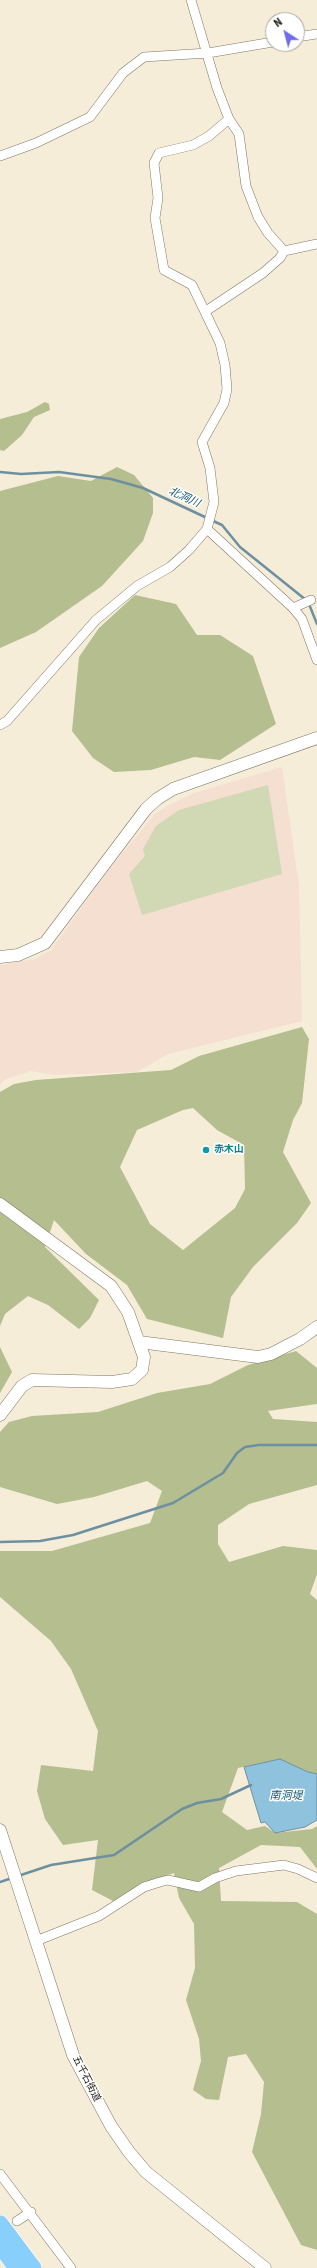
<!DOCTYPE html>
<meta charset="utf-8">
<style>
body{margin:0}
#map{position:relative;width:317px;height:2268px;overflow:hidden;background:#f5edd8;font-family:"Source Sans 3",sans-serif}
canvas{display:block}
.north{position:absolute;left:265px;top:12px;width:40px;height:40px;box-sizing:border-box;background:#fff;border:1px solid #a6a5a1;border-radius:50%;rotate:324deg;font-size:11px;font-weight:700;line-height:16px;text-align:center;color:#201d15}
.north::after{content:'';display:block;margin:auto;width:14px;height:18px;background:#6e6ce6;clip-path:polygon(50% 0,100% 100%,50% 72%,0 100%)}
</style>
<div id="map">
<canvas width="317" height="2268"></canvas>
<div class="north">N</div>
</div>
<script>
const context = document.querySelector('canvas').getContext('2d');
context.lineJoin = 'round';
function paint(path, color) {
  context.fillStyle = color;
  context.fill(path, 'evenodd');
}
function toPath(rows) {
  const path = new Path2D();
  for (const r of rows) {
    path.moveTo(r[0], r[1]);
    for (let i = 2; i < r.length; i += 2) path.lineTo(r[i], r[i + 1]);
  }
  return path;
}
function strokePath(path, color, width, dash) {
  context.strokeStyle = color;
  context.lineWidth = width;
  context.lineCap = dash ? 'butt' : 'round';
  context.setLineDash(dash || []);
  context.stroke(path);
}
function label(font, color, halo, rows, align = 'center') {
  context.font = font + ' "Source Sans 3","Noto Sans JP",sans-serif';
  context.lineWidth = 3;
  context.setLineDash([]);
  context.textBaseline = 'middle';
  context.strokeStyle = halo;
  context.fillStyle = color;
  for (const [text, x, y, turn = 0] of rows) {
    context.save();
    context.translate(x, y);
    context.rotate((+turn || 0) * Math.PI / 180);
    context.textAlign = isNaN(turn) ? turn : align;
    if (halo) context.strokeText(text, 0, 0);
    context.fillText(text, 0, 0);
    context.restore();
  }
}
const industrial = toPath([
 [282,767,299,886,302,1021,168,1054,137,1072,55,1075,31,1071,6,1079,0,1084,0,965,35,959,51,950,107,872,154,815,167,806,194,793]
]);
const green = toPath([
 [268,785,282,874,142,915,129,874,145,856,143,849,156,826,179,810]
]);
const forest = toPath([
 [45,402,49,404,50,410,34,417,22,435,4,451,0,450,0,419,27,412],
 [117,467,134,475,153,498,153,513,143,541,102,586,36,632,0,648,0,491,58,476,91,481],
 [135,595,176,604,197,635,220,635,253,656,276,724,220,760,194,757,151,770,114,772,93,758,72,731,79,657,99,628],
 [302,1027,309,1039,302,1103,293,1120,283,1152,311,1203,297,1223,253,1267,231,1297,223,1338,147,1319,127,1285,86,1254,54,1220,45,1247,99,1300,90,1318,79,1329,48,1305,28,1296,5,1314,0,1326,0,1092,14,1084,36,1080,171,1070,199,1056],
 [193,1108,217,1130,244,1145,245,1189,235,1208,183,1250,150,1224,120,1167,137,1130,183,1110],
 [0,1347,12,1372,0,1393],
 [296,1351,317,1368,317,1404,268,1411,273,1419,317,1422,317,1485,249,1504,218,1525,218,1544,229,1562,283,1546,317,1550,317,1574,310,1594,317,1600,317,1774,308,1772,280,1759,238,1768,222,1812,247,1830,265,1826,275,1833,312,1829,317,1826,317,1869,300,1847,261,1845,219,1868,221,1901,297,1902,317,1914,317,2250,301,2245,252,2152,261,2114,264,2082,246,2054,228,2057,219,2100,206,2099,193,2090,201,2061,199,2039,186,2000,195,1968,194,1924,179,1898,174,1873,142,1884,113,1901,92,1890,98,1840,63,1845,45,1819,37,1791,41,1765,93,1771,98,1731,71,1669,51,1641,0,1597,0,1551,52,1551,150,1523,162,1491,147,1481,94,1497,57,1504,0,1487,0,1432,9,1422,32,1416,98,1412,157,1393,210,1384,248,1365]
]);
const water = toPath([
 [280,1759,308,1772,317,1774,317,1820,305,1827,275,1833,265,1822,261,1823,244,1767,280,1759]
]);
const stream = toPath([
 [0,472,21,474,59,472,111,479,143,488,207,518],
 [211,520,222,525,240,547,306,600],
 [309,604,317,624],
 [0,1542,40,1541,73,1535,173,1503,223,1473,237,1453,245,1447,259,1445,317,1445],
 [18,1876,51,1865,114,1855,182,1809,197,1803,221,1799,251,1785],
 [0,1882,12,1878]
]);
const minor = toPath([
 [191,0,217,88,229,119,239,134,246,186,258,217,268,233,284,251],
 [297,37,317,34],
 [0,156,36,143,90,117,123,73,144,57,208,53,273,42],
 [206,311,263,273,280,258,284,251,317,244],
 [207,529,293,608,302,619,317,660],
 [293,608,311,600],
 [0,725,7,721,96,620,137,586,170,567,189,550,207,529,214,502,210,468,202,442,224,403,227,389,225,365,220,343,192,285,164,270,155,218,158,198,154,163,159,153,193,145,209,136,229,119],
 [36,1941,99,1916,144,1887,160,1882,168,1880,199,1887,215,1878,236,1871,284,1865,298,1869,317,1878],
 [0,2174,71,2268],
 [17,2221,31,2212]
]);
const tertiary = toPath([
 [0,957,18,955,45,943,146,809,157,799,173,789,317,738],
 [0,1204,111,1286,128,1312,144,1357,142,1370,132,1379,112,1382,32,1380,22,1386,0,1415],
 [139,1342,258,1357,271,1354,300,1339,317,1327],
 [0,1830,73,2055,111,2126,129,2152,146,2172,265,2268]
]);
const motorway = toPath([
 [0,2224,33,2268],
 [0,2245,17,2268]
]);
const markers = [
 [206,1150,4,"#0f9aa8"]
];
const cultureNames = [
 ["赤木山",214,1150]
];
const streetNames = [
 ["五千石街道",86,2079,63]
];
const waterNames = [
 ["北洞川",184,498,25],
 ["南洞堤",286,1797]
];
paint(industrial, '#f4dfd1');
paint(green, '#d0d8b4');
paint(forest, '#b4be8e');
paint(water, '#8ec2dd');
strokePath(water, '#6d90a1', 1);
strokePath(stream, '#6d90a1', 2.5);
strokePath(minor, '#7f7764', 10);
strokePath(tertiary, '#7f7764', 13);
strokePath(motorway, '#fff', 18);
strokePath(minor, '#fff', 9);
strokePath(tertiary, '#fff', 12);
strokePath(motorway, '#89cffb', 17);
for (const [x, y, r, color] of markers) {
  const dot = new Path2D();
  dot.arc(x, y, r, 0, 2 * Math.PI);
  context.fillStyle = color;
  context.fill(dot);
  strokePath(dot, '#fff', 1.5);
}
label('bold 10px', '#0d838f', '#fff', cultureNames, 'left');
label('10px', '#201d15', '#fff', streetNames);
label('italic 11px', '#155671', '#fff', waterNames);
</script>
